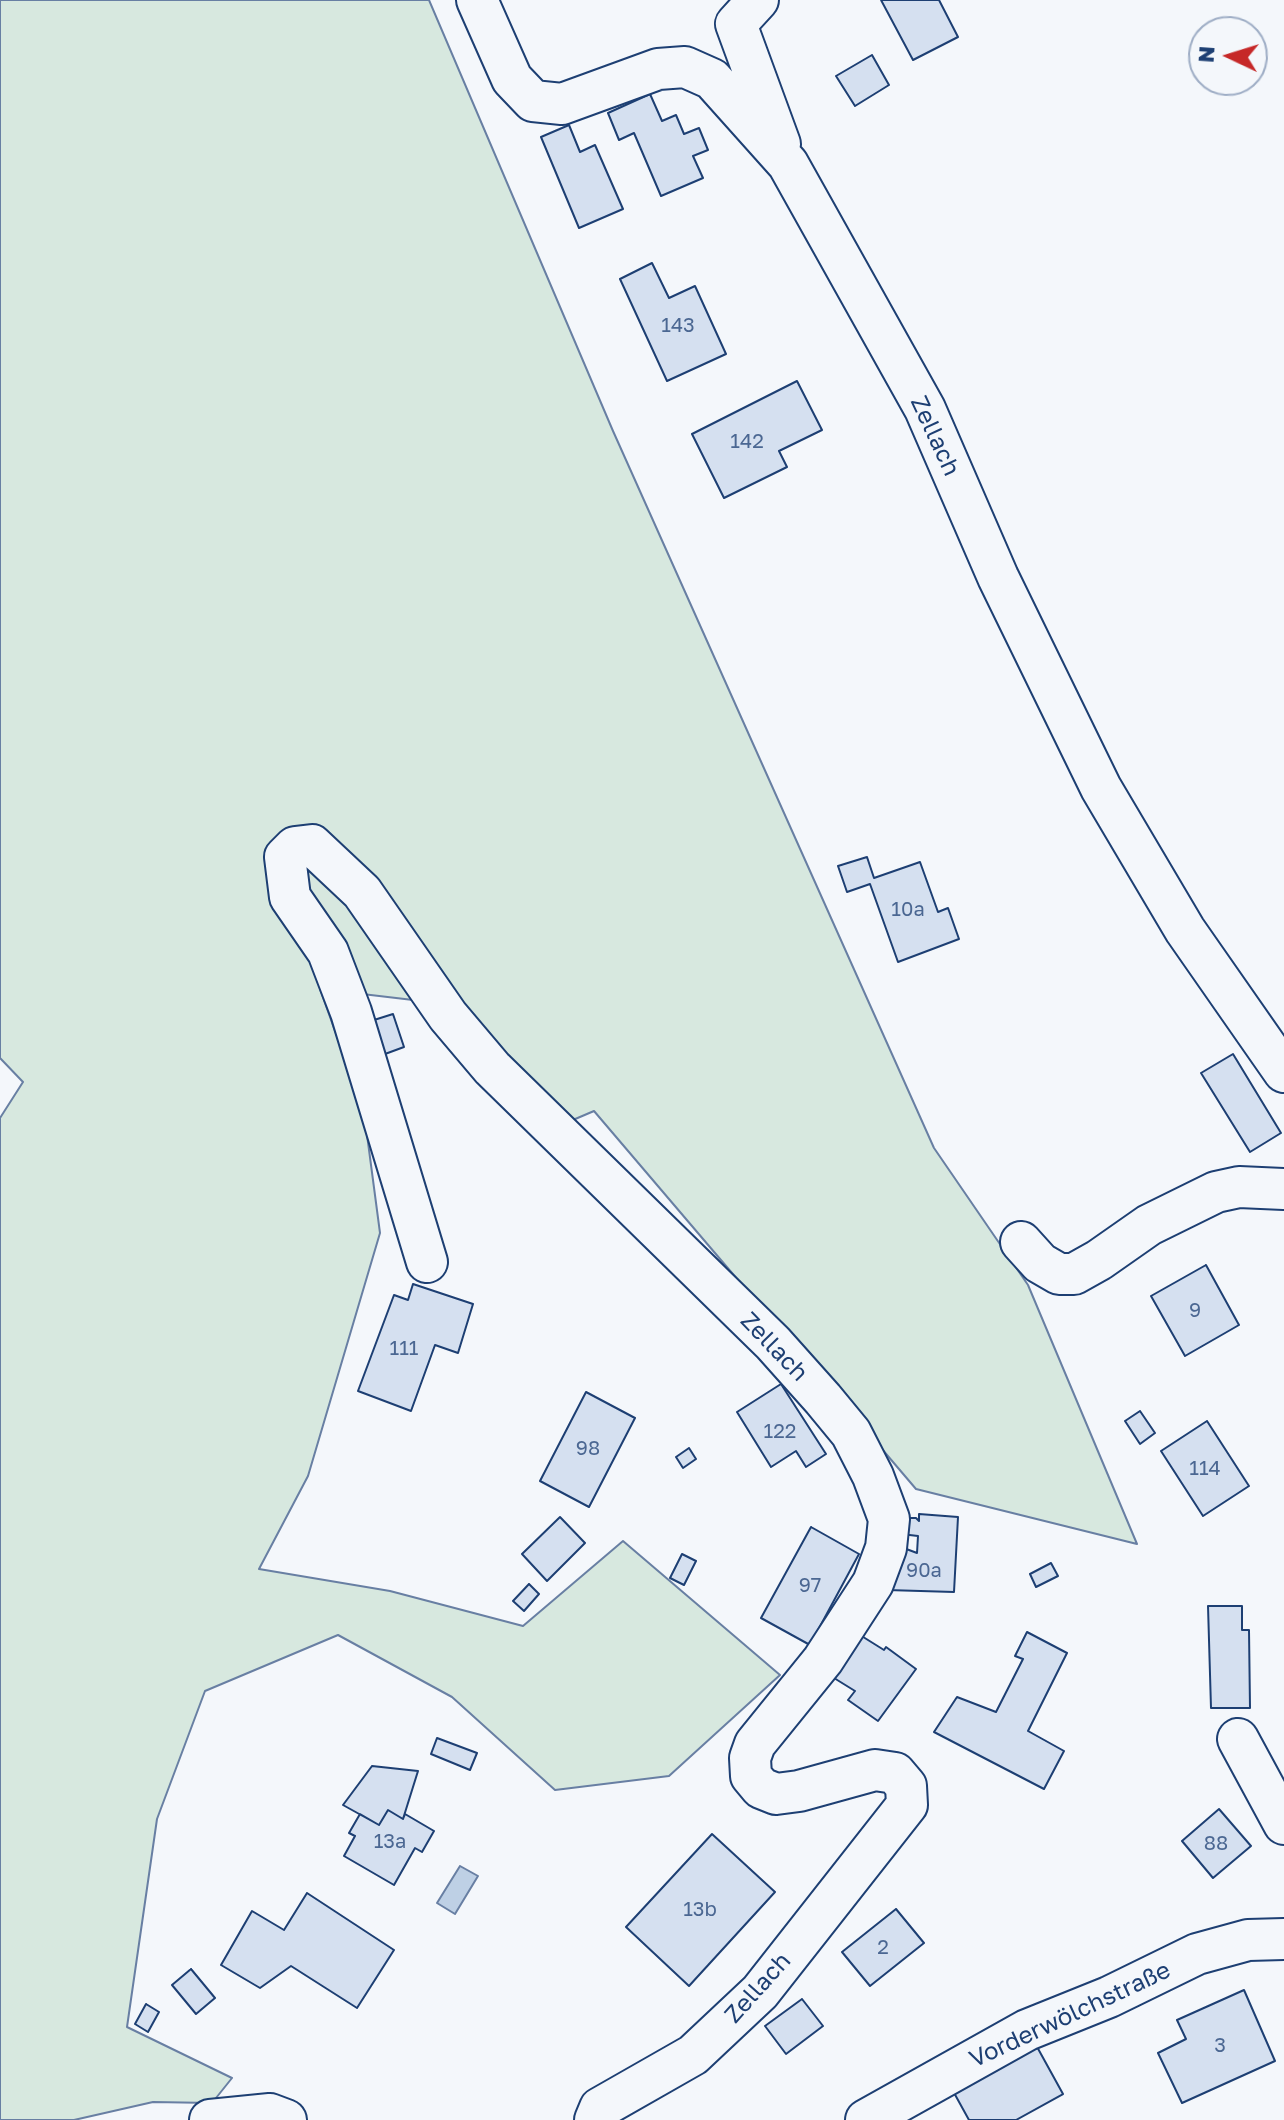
<!DOCTYPE html>
<meta charset="utf-8">
<style>
body{margin:0}
#map{position:relative;width:1284px;height:2120px;overflow:hidden;background:#f4f7fb;font-family:"Golos Text",sans-serif}
canvas{display:block}
.north{position:absolute;left:1188px;top:16px;width:80px;height:80px;box-sizing:border-box;background:#f4f7fb;border:2px solid #9eadc5;border-radius:50%;rotate:274deg;font-size:22px;font-weight:700;line-height:32px;text-align:center;color:#1d3f73}
.north::after{content:'';display:block;margin:auto;width:28px;height:36px;background:#c62828;clip-path:polygon(50% 0,100% 100%,50% 72%,0 100%)}
</style>
<div id="map">
<canvas width="1284" height="2120"></canvas>
<div class="north">N</div>
</div>
<script>
const context = document.querySelector('canvas').getContext('2d');
context.lineJoin = 'round';
function paint(path, color) {
  context.fillStyle = color;
  context.fill(path, 'evenodd');
}
function toPath(rows) {
  const path = new Path2D();
  for (const r of rows) {
    path.moveTo(r[0], r[1]);
    for (let i = 2; i < r.length; i += 2) path.lineTo(r[i], r[i + 1]);
  }
  return path;
}
function strokePath(path, color, width, dash) {
  context.strokeStyle = color;
  context.lineWidth = width;
  context.lineCap = dash ? 'butt' : 'round';
  context.setLineDash(dash || []);
  context.stroke(path);
}
function label(font, color, halo, rows, align = 'center') {
  context.font = font + ' "Golos Text",sans-serif';
  context.lineWidth = 6;
  context.setLineDash([]);
  context.textBaseline = 'middle';
  context.strokeStyle = halo;
  context.fillStyle = color;
  for (const [text, x, y, turn = 0] of rows) {
    context.save();
    context.translate(x, y);
    context.rotate((+turn || 0) * Math.PI / 180);
    context.textAlign = isNaN(turn) ? turn : align;
    if (halo) context.strokeText(text, 0, 0);
    context.fillText(text, 0, 0);
    context.restore();
  }
}
const green = toPath([
 [0,0,429,0,613,431,934,1148,1028,1285,1137,1544,916,1489,594,1111,533,1137,413,1000,320,989,364,1112,380,1233,308,1476,259,1569,390,1591,523,1626,623,1541,780,1675,669,1776,555,1790,452,1697,338,1635,205,1691,157,1819,127,2027,232,2078,212,2103,153,2102,74,2120,0,2120,0,1118,23,1082,0,1058,0,0]
]);
const water = toPath([
 [460,1866,478,1876,455,1914,437,1903,460,1866]
]);
const building = toPath([
 [881,0,939,0,958,37,913,60,881,0],
 [872,55,889,85,855,106,836,76,872,55],
 [650,94,662,121,676,115,684,134,699,128,708,150,693,156,703,178,661,196,634,133,619,140,608,113,650,94],
 [569,125,580,152,595,145,623,209,579,228,541,137,569,125],
 [652,263,669,298,695,286,726,354,667,381,620,279,652,263],
 [797,381,822,430,779,451,787,467,724,498,692,434,797,381],
 [867,857,874,878,920,862,938,912,948,908,959,939,898,962,870,884,847,892,838,866,867,857],
 [393,1014,404,1047,385,1054,374,1020,393,1014],
 [1233,1054,1281,1133,1250,1152,1201,1073,1233,1054],
 [1206,1265,1239,1325,1185,1356,1151,1296,1206,1265],
 [413,1284,473,1304,458,1353,435,1345,411,1411,358,1391,394,1295,408,1300,413,1284],
 [781,1384,826,1454,806,1467,796,1451,771,1467,737,1412,781,1384],
 [586,1392,635,1418,589,1507,540,1481,586,1392],
 [1140,1411,1155,1433,1140,1444,1125,1421,1140,1411],
 [1207,1421,1249,1486,1203,1516,1161,1451,1207,1421],
 [689,1448,696,1459,683,1468,676,1457,689,1448],
 [919,1514,958,1517,954,1592,887,1590,901,1547,917,1553,918,1536,901,1534,902,1518,916,1518,919,1521,919,1514],
 [560,1517,585,1543,547,1581,522,1554,560,1517],
 [811,1527,859,1554,810,1645,761,1618,811,1527],
 [682,1554,696,1561,684,1585,670,1578,682,1554],
 [1051,1563,1058,1576,1036,1587,1030,1574,1051,1563],
 [529,1584,539,1594,524,1611,513,1601,529,1584],
 [1208,1606,1242,1606,1242,1630,1249,1630,1250,1708,1211,1708,1208,1606],
 [1027,1632,1067,1653,1028,1731,1064,1751,1044,1789,934,1732,957,1697,996,1712,1023,1659,1015,1656,1027,1632],
 [860,1635,884,1650,886,1647,916,1669,878,1721,848,1700,855,1691,834,1678,860,1635],
 [437,1738,477,1753,470,1770,431,1754,437,1738],
 [372,1766,418,1771,403,1819,388,1810,379,1825,343,1805,372,1766],
 [1219,1809,1251,1846,1213,1878,1182,1841,1219,1809],
 [388,1810,403,1819,405,1814,434,1831,422,1852,415,1848,394,1885,344,1856,355,1836,349,1833,360,1814,379,1825,388,1810],
 [712,1834,775,1892,689,1986,626,1927,712,1834],
 [307,1893,394,1950,357,2008,291,1966,260,1988,221,1965,252,1911,284,1930,307,1893],
 [896,1909,924,1943,870,1986,842,1952,896,1909],
 [191,1969,215,1998,196,2014,172,1985,191,1969],
 [1244,1990,1275,2061,1182,2103,1158,2053,1186,2039,1177,2020,1244,1990],
 [802,1999,823,2026,786,2054,765,2026,802,1999],
 [146,2004,159,2012,148,2032,135,2024,146,2004],
 [1036,2045,1063,2094,1016,2120,969,2120,953,2091,1036,2045]
]);
const minor = toPath([
 [477,0,512,79,533,101,562,104,658,69,685,67,712,79,788,164,925,409,998,577,1101,788,1185,930,1284,1072],
 [758,0,736,24,780,144],
 [1021,1242,1040,1263,1059,1274,1074,1274,1099,1260,1149,1225,1216,1192,1239,1187,1284,1189],
 [427,1262,351,1012,328,952,290,897,285,857,295,847,312,845,362,892,448,1016,492,1068,773,1343,823,1399,851,1433,873,1476,889,1519,886,1548,873,1583,823,1660,755,1744,750,1758,751,1776,761,1788,776,1794,799,1791,875,1770,895,1773,906,1786,907,1805,760,1992,693,2055,600,2108,595,2120],
 [1238,1739,1284,1824],
 [210,2120,270,2114,286,2120],
 [866,2120,1027,2030,1109,1997,1197,1954,1248,1940,1284,1939]
]);
const numberNames = [
 ["143",678,326],
 ["142",747,442],
 ["10a",908,910],
 ["9",1195,1311],
 ["111",404,1349],
 ["122",780,1432],
 ["98",588,1449],
 ["114",1205,1469],
 ["90a",924,1571],
 ["97",810,1586],
 ["13a",390,1842],
 ["88",1216,1844],
 ["13b",700,1910],
 ["2",883,1948],
 ["3",1220,2046]
];
const streetNames = [
 ["Zellach",935,436,65],
 ["Zellach",774,1347,46],
 ["Zellach",758,1988,-48],
 ["Vorderwölchstraße",1070,2015,-25]
];
paint(green, '#d7e8df');
strokePath(green, '#687fa3', 2);
paint(water, '#bed0e5');
strokePath(water, '#687fa3', 2);
paint(building, '#d5e0f0');
strokePath(building, '#1d3f73', 2);
strokePath(minor, '#1d3f73', 44);
strokePath(minor, '#f4f7fb', 40);
label('20px', '#4b6792', null, numberNames);
label('24px', '#1d3f73', '#f4f7fb', streetNames);
</script>
